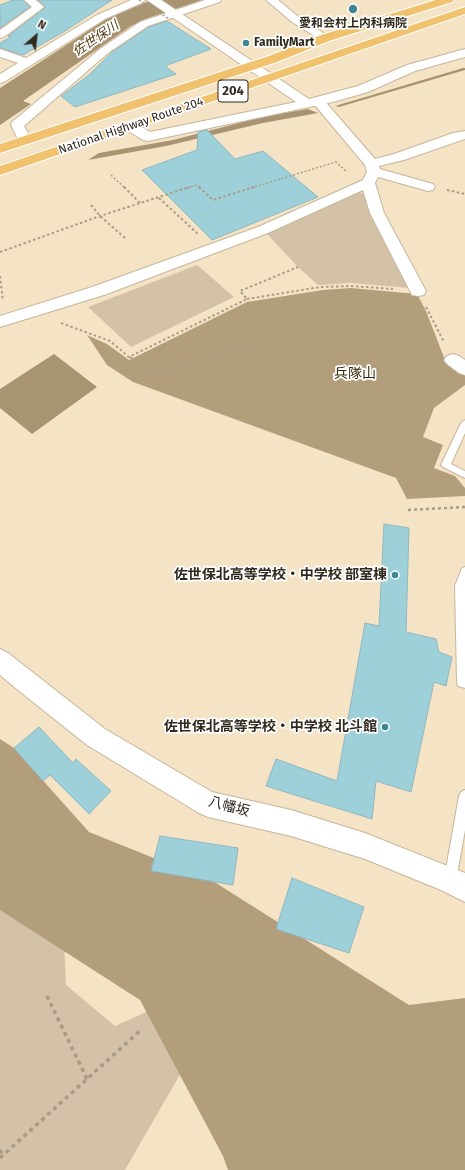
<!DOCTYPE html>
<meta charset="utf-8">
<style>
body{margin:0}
#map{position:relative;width:465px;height:1170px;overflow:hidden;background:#f5e3c6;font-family:"Fira Sans",sans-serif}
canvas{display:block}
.north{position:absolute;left:16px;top:16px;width:40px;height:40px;-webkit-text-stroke:3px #fff;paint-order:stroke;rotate:28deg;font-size:11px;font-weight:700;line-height:16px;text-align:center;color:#30291e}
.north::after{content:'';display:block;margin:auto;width:14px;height:18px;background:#30291e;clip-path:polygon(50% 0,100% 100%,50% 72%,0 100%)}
</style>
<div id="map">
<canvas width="465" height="1170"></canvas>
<div class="north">N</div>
</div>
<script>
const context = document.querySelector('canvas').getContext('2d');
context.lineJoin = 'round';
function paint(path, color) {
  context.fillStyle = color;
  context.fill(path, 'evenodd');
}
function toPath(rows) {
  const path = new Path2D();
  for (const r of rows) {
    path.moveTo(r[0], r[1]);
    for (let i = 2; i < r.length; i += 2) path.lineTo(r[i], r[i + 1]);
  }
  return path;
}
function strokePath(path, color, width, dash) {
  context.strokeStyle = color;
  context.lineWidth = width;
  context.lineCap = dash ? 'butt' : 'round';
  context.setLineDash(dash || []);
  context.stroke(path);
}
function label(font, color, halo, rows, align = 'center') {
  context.font = font + ' "Fira Sans","Noto Sans JP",sans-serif';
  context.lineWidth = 3.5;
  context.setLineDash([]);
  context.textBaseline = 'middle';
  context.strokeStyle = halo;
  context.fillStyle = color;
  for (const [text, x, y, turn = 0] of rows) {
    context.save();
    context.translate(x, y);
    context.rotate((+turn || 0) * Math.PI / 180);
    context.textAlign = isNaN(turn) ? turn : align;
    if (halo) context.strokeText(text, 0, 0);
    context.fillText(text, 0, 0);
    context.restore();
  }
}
const green = toPath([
 [358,192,366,194,410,288,351,283,318,285,298,267,267,234],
 [197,265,234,297,131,347,88,307],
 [0,869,63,918,66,985,115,1026,166,1003,186,1064,125,1170,0,1170]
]);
const forest = toPath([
 [351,288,417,294,426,311,445,360,465,374,465,385,434,408,423,437,443,445,434,468,455,476,465,488,465,496,407,499,396,478,133,382,107,365,87,335,107,344,129,360,247,302,323,290],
 [0,739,14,748,89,832,216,883,409,1005,465,998,465,1170,228,1170,223,1156,140,1000,0,910]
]);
const water = toPath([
 [152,0,202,0,145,19,131,26,23,101,31,104,0,125,0,88,108,18],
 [308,109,318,113,263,123,166,146,88,160,99,153,173,140,266,116],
 [54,354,97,387,32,434,0,408,0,389]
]);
const stream = toPath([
 [463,68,465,68,465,70,339,107,335,106,463,68]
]);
const building = toPath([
 [13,0,23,0,30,7,0,28,0,5,13,0],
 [38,0,112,0,65,31,23,55,0,48,0,43,11,37,8,36,45,8,45,6,38,0],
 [167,21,211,49,165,66,176,74,75,107,61,96,90,74,112,52,149,27,167,21],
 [207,130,235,159,263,151,318,197,212,240,142,170,197,150,198,132,207,130],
 [384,524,409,528,406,632,436,639,439,652,452,657,446,686,434,682,411,792,376,781,372,819,266,786,276,759,337,781,365,623,379,626,384,524],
 [39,727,73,763,76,759,111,791,89,814,50,775,43,781,14,748,39,727],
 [160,836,238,848,233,885,151,871,160,836],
 [292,878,364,907,349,953,276,929,292,878]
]);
const pathFar3 = toPath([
 [111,175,125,188],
 [187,188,197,185,200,188],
 [251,188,336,162,347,172]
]);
const pathFar2 = toPath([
 [124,187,140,203],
 [199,187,213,200,254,187],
 [447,190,465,194],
 [159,198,198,234],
 [91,205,100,216,125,238],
 [0,252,100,216,190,187],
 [0,276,3,301],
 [247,299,320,287,351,286,393,289],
 [426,307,444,342],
 [61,323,110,341,129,357,247,299,240,291,298,267],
 [130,357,147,369,172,369,270,341]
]);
const pathFar1 = toPath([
 [408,510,465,507]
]);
const path = toPath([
 [47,996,87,1079],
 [0,1150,3,1155],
 [0,1158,142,1029]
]);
const service = toPath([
 [465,420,465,433,451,464,465,471,465,478,443,467,441,465,461,423,465,420],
 [465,567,465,688,458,686,457,682,455,586,462,568,465,567],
 [465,790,465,830,456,880,454,884,450,886,446,884,444,880,459,796,461,792,465,790]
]);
const minor = toPath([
 [24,0,36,0,44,7,4,37,0,38,0,30,32,7,24,0],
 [131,0,145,0,144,2,105,19,4,82,0,83,0,74,18,63,0,57,0,49,26,58,97,15,131,0],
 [205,0,221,0,220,2,148,26,108,53,24,126,32,140,30,143,25,144,20,143,11,125,12,122,100,49,140,22,205,0],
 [266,0,278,0,300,18,331,38,329,40,321,40,292,22,266,0],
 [318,97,322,98,375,159,394,154,453,133,465,131,465,139,404,160,379,166,380,169,433,184,435,187,433,190,428,191,378,177,375,183,384,213,426,291,424,295,418,296,412,295,410,291,370,213,363,190,268,233,104,295,0,327,0,316,92,287,258,227,363,180,367,172,365,165,314,104,312,101,314,98,318,97],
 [453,354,459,356,465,360,465,375,459,373,447,364,444,360,447,356,453,354]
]);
const tertiary = toPath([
 [147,0,161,0,309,99,358,86,407,65,465,49,465,57,415,71,368,92,333,102,148,141,143,140,125,129,123,126,125,123,135,123,150,132,296,102,147,0],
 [0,649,8,653,105,729,212,792,291,810,365,833,465,873,465,902,441,890,365,859,291,836,208,817,199,813,87,745,13,686,0,675,0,649]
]);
const trunk = toPath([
 [436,0,454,0,452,2,329,41,277,62,0,153,0,144,269,56,321,35,436,0],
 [465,7,465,14,0,175,0,166,465,7]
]);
const pathBridge = toPath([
 [139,0,169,19]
]);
const markers = [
 [353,9,5,"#408592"],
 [246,43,4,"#408592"],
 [395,575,4,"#408592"],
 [385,727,4,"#408592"]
];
const farPoinames = [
 ["愛和会村上内科病院",353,24],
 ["FamilyMart",254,43,"left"]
];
const farStreetnames = [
 ["National Highway Route 204",131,126,-19]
];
const farWaternames = [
 ["佐世保川",96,39,-34]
];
const shields = [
 [233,91,30]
];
const shieldNames = [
 ["204",233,91]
];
const parkNames = [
 ["兵隊山",355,374]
];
const poiNames = [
 ["佐世保北高等学校・中学校 部室棟",387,575],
 ["佐世保北高等学校・中学校 北斗館",377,727]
];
const streetNames = [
 ["八幡坂",229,807,15]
];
paint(green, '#d3c2a7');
paint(forest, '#b39e7b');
paint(water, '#a99472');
paint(stream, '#a99472');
paint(building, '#9ed0da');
strokePath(building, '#90b6be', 1);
strokePath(service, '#c7b59a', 2);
strokePath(minor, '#c7b59a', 2);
strokePath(tertiary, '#c7b59a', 2);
strokePath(trunk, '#fff', 2);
strokePath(pathFar3, '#a99b85', 1.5, [2, 2]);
strokePath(pathFar2, '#a99b85', 2, [2.5, 2.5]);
strokePath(pathFar1, '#a99b85', 2.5, [3, 3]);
strokePath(path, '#a99b85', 3.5, [4, 4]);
paint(service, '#fff');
paint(minor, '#fff');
paint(tertiary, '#fff');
paint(trunk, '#f0c26e');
strokePath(pathBridge, '#a99b85', 1.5, [2, 2]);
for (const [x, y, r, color] of markers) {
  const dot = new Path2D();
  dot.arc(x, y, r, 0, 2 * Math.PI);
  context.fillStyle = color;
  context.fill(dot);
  strokePath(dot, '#fff', 1.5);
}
label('bold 12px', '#30291e', '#fff', farPoinames);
label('12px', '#30291e', '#fff', farStreetnames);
label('italic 13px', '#543c11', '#fff', farWaternames);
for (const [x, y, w] of shields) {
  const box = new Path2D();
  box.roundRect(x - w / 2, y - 11, w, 22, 3);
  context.fillStyle = '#fff';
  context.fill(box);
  strokePath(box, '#30291e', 1);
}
label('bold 13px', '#30291e', null, shieldNames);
label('14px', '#3a2a0c', '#fff', parkNames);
label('bold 14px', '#30291e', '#fff', poiNames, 'right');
label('14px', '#30291e', '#fff', streetNames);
</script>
